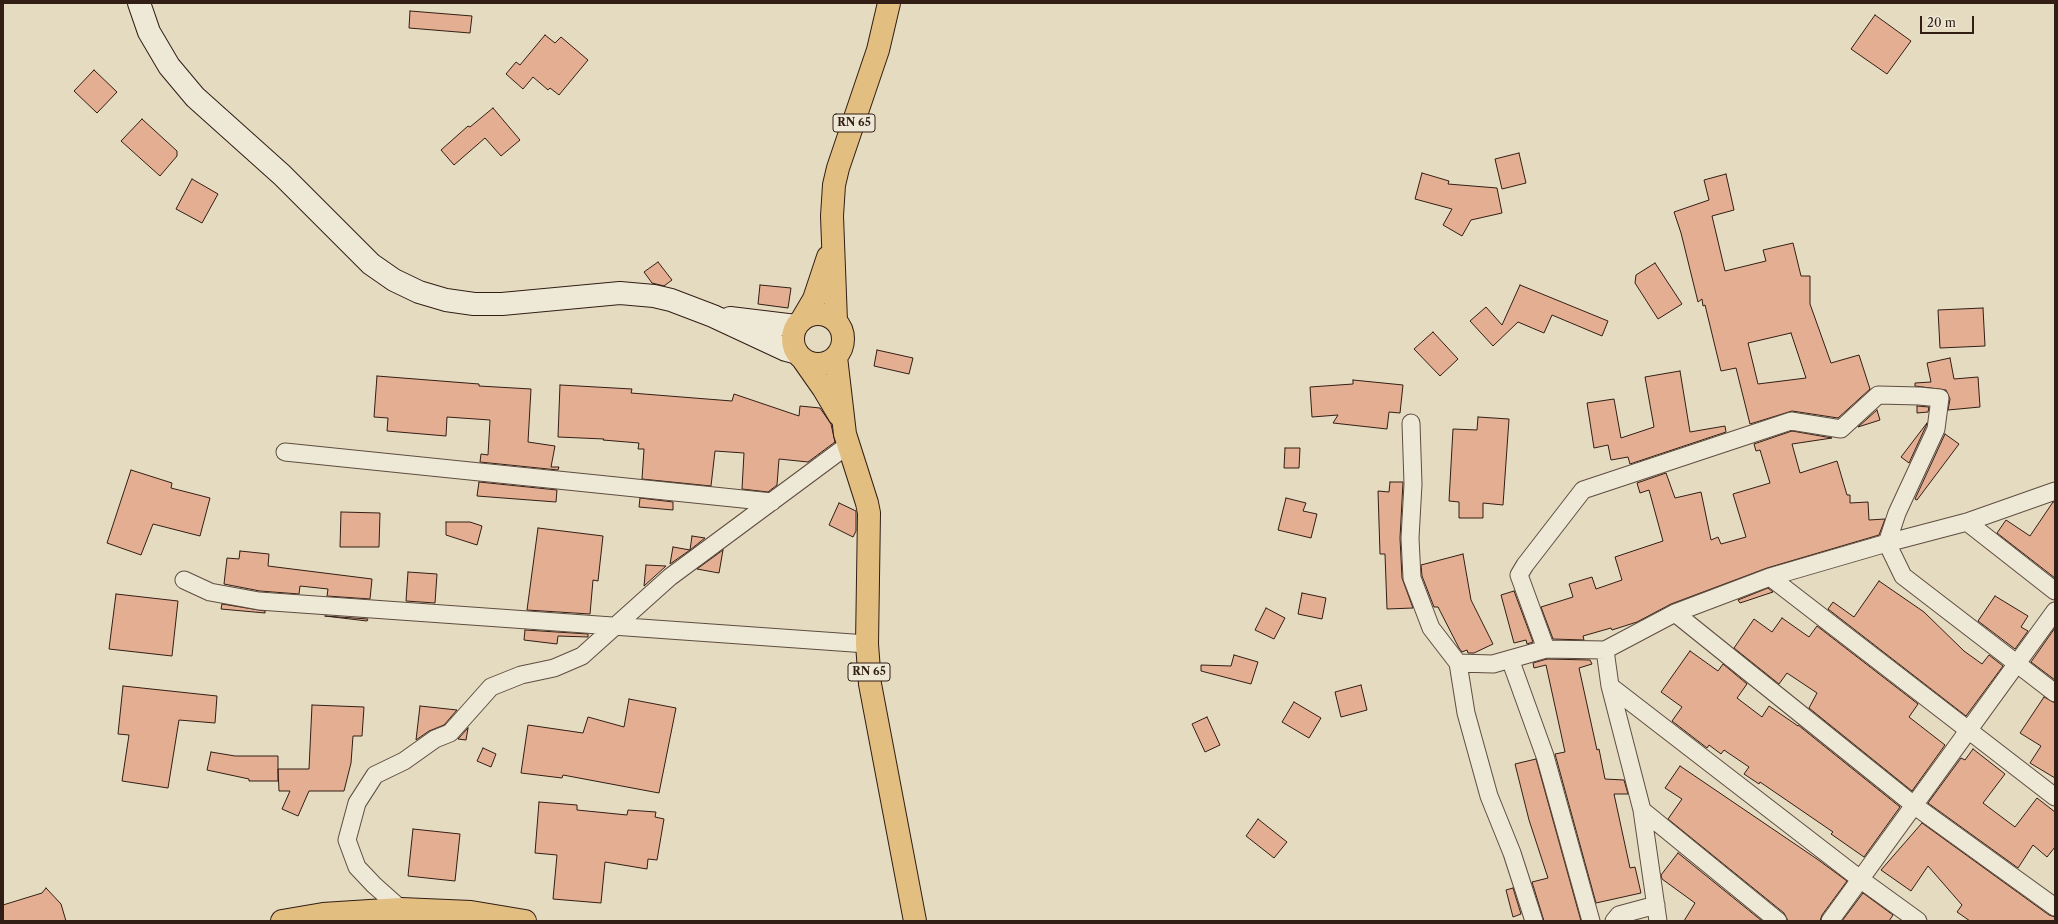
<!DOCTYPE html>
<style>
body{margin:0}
#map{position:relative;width:2058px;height:924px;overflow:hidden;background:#e5dbc1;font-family:"Libre Caslon Text",serif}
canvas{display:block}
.frame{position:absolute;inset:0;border:4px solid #321e14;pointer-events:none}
.scale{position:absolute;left:1920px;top:16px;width:54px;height:18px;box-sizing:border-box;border:2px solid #321e14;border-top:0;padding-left:5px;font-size:12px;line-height:14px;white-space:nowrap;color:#321e14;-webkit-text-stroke:3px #eee8d7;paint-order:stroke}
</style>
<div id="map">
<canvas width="2058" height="924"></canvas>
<div class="frame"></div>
<div class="scale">20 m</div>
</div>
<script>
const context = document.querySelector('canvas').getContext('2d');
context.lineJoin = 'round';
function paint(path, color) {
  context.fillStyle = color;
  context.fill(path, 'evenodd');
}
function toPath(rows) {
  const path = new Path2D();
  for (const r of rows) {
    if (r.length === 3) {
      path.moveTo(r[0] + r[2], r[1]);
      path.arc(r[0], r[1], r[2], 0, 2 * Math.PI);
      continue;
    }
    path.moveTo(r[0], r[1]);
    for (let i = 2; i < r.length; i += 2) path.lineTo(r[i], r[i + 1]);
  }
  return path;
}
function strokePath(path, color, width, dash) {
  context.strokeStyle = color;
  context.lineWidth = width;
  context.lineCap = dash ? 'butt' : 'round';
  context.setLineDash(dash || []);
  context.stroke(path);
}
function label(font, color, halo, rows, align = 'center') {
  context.font = font + ' "Libre Caslon Text",serif';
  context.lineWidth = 3;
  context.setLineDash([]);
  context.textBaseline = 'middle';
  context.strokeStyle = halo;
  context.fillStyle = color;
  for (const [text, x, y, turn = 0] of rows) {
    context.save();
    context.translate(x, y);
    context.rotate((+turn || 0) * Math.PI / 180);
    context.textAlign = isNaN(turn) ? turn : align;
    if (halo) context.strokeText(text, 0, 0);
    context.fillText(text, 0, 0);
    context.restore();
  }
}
const building = toPath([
 [410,11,472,16,470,33,409,28,410,11],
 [1875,15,1911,41,1887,74,1851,49,1875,15],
 [545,35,555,43,561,37,588,60,559,95,550,88,548,90,533,77,523,89,506,74,516,62,520,65,545,35],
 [94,70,117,92,97,113,74,91,94,70],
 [493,108,520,140,501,156,485,138,454,165,441,150,468,126,470,127,493,108],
 [142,119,177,151,177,156,160,176,121,141,142,119],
 [1519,153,1526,183,1502,189,1495,159,1519,153],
 [1422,173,1449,181,1448,184,1497,188,1502,213,1471,220,1462,236,1443,225,1452,209,1415,199,1422,173],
 [1726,174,1734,210,1712,216,1725,271,1766,261,1763,250,1793,243,1801,276,1810,276,1810,304,1831,363,1859,355,1870,389,1838,418,1792,411,1750,424,1736,368,1721,371,1705,305,1703,306,1702,299,1698,302,1681,233,1674,212,1709,200,1704,180,1726,174],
 [1791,333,1806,378,1758,384,1748,343,1791,333],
 [192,179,218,194,202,223,176,209,192,179],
 [658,262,672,280,664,286,652,283,644,272,658,262],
 [1655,263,1682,304,1658,319,1635,283,1636,275,1655,263],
 [760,285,791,288,788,308,758,304,760,285],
 [1520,285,1608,321,1602,336,1552,315,1544,333,1518,322,1493,346,1470,321,1486,307,1502,325,1520,285],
 [1983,308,1985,346,1940,348,1938,310,1983,308],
 [1433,332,1458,359,1440,376,1414,349,1433,332],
 [877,350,913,358,909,374,874,366,877,350],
 [1950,358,1954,379,1978,377,1980,407,1948,410,1950,399,1946,390,1915,386,1915,383,1931,382,1927,363,1950,358],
 [1680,371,1690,432,1725,426,1726,432,1630,464,1628,457,1611,460,1608,445,1594,448,1587,403,1614,399,1621,438,1654,427,1645,377,1680,371],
 [377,376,479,384,479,386,531,389,528,442,555,446,551,467,559,467,558,470,480,462,481,454,488,455,490,420,447,417,446,436,387,431,388,418,374,417,377,376],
 [1353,380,1403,385,1400,413,1389,412,1387,429,1333,423,1338,415,1312,417,1310,387,1353,384,1353,380],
 [560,385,632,389,631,393,732,401,734,394,799,416,800,406,820,408,831,424,835,442,808,462,779,459,777,485,768,492,742,489,744,453,715,451,711,486,642,479,644,449,638,449,639,443,603,440,604,439,558,437,560,385],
 [1917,406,1929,407,1928,412,1917,413,1917,406],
 [1877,410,1880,420,1858,427,1877,410],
 [1478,417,1509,419,1503,505,1483,503,1483,518,1459,518,1459,502,1449,501,1453,429,1477,430,1478,417],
 [1927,423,1926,426,1909,463,1901,457,1927,423],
 [1792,431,1832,438,1792,444,1800,473,1837,461,1847,495,1850,495,1850,503,1868,502,1869,520,1885,519,1879,535,1767,568,1671,604,1637,622,1612,630,1611,628,1583,636,1584,640,1553,639,1541,607,1573,597,1569,584,1592,577,1596,589,1622,580,1615,557,1663,541,1649,490,1640,493,1637,483,1666,473,1675,498,1701,492,1711,540,1718,537,1721,544,1746,537,1733,494,1770,483,1760,450,1756,451,1754,444,1792,431],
 [1945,434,1959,444,1917,500,1915,499,1945,434],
 [1285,448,1300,448,1299,468,1284,468,1285,448],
 [131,470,172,483,171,488,210,498,200,536,153,524,141,555,107,543,131,470],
 [479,482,557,490,556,502,477,496,479,482],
 [1390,482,1403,482,1400,538,1402,578,1413,608,1387,609,1385,554,1380,554,1378,491,1389,492,1390,482],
 [640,498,673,502,673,510,639,507,640,498],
 [1286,498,1306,503,1303,511,1317,514,1311,538,1278,530,1286,498],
 [2053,502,2055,502,2055,578,1997,533,2006,520,2030,536,2053,502],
 [839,503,856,511,856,531,853,537,829,525,839,503],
 [341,512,380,513,379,547,340,547,341,512],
 [446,522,470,522,482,526,477,545,446,535,446,522],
 [538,528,603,536,598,581,593,580,590,614,527,610,538,528],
 [692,536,705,538,690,550,692,536],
 [673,547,690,550,670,564,673,547],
 [723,550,719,573,697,569,723,550],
 [240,551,269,554,268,566,372,579,370,599,327,596,328,589,300,586,299,594,260,591,224,584,227,558,239,559,240,551],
 [1463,554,1471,600,1493,644,1474,653,1468,653,1467,650,1462,652,1459,648,1438,607,1434,607,1422,576,1421,565,1463,554],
 [646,565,666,566,644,586,646,565],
 [408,572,437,574,435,603,406,601,408,572],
 [1879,581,1924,612,1964,651,1982,664,1989,655,2003,666,1966,716,1828,609,1833,602,1854,617,1879,581],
 [1768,588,1773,592,1740,603,1738,600,1768,588],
 [1514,591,1533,642,1527,644,1526,640,1514,643,1501,595,1514,591],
 [1302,593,1326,598,1322,619,1298,614,1302,593],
 [116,594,178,601,172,656,109,649,116,594],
 [1995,596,2028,616,2021,627,2028,631,2015,649,1978,621,1995,596],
 [222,604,265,611,265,613,221,609,222,604],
 [1266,608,1285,618,1274,639,1255,630,1266,608],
 [325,616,368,619,367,621,325,616],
 [1782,618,1809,637,1817,626,1918,704,1909,717,1945,745,1912,791,1809,708,1817,693,1787,673,1779,684,1734,648,1754,619,1772,632,1782,618],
 [2055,628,2055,680,2031,662,2055,628],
 [525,630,588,634,588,637,558,636,557,644,524,640,525,630],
 [1690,651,1718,671,1723,664,1747,684,1737,698,1762,717,1769,706,1798,726,1798,725,1900,807,1864,857,1831,834,1833,832,1760,782,1759,784,1744,774,1749,767,1724,750,1721,754,1709,745,1707,748,1672,721,1682,707,1661,692,1690,651],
 [1234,655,1258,662,1251,684,1201,671,1201,665,1231,666,1234,655],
 [1547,659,1590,660,1592,664,1579,668,1597,750,1599,749,1605,779,1624,780,1628,794,1614,794,1630,868,1635,867,1641,893,1596,903,1555,754,1565,752,1546,665,1534,668,1533,663,1547,659],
 [1361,685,1367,710,1341,717,1335,692,1361,685],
 [123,686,217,696,215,723,179,720,168,788,122,781,129,735,118,734,123,686],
 [2044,697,2055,703,2055,778,2030,763,2041,746,2020,733,2044,697],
 [629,699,676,708,659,793,563,775,562,778,521,773,528,725,583,733,588,717,624,727,629,699],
 [1294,702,1321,718,1309,738,1282,722,1294,702],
 [312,705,364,707,362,736,353,736,351,763,344,791,309,791,298,816,282,809,290,791,279,791,278,769,309,769,312,705],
 [420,706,457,710,444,725,429,731,416,740,420,706],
 [1207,717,1220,745,1205,752,1192,724,1207,717],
 [468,728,466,740,458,739,468,728],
 [483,748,496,754,491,767,477,761,483,748],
 [1973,749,2005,774,1983,803,2015,827,2037,798,2055,812,2055,847,2047,857,2033,845,2018,868,1928,803,1961,758,1965,760,1973,749],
 [211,752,235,756,278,756,278,781,249,781,249,779,207,770,211,752],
 [1536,759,1581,921,1544,921,1532,882,1548,878,1529,820,1515,764,1536,759],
 [1680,766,1817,859,1847,881,1822,915,1820,921,1788,921,1784,913,1668,819,1682,799,1665,788,1680,766],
 [539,802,577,805,577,810,627,815,628,810,656,812,655,817,664,819,657,860,648,859,647,869,605,862,601,903,553,899,557,855,535,853,539,802],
 [1258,819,1287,842,1274,858,1246,836,1258,819],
 [1922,823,2049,915,2055,917,2055,921,1970,921,1957,912,1962,905,1928,866,1911,891,1881,870,1922,823],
 [413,829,460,834,455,881,408,876,413,829],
 [1678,853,1762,921,1684,921,1695,903,1662,879,1661,875,1678,853],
 [46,888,61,904,66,921,3,921,3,905,42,893,46,888],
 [1513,888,1521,914,1513,917,1506,890,1513,888],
 [1863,893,1893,915,1889,921,1842,921,1863,893]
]);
const street = toPath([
 [1411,423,1413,484,1410,538,1412,578,1431,628,1458,663,1493,664,1546,649,1519,575,1525,565,1583,490,1791,421,1841,429,1878,395,1919,396,1940,398,1936,429,1897,513,1887,543,1903,576,2055,693],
 [285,452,772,502],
 [1967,522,2055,591],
 [1770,577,2055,797],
 [184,580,210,592,259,601,867,644],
 [1675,613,1915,806,2055,907],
 [1546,649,1605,650],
 [1510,659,1545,756,1591,921],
 [1458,663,1466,713,1489,796,1512,853,1534,921],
 [1610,686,1860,879,1918,921],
 [1642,810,1778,921],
 [401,909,374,885,357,867,347,840,357,803,375,775,404,761,435,739,450,733,491,687,521,675,554,668,582,656,670,577,848,445],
 [1614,921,1619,915,1656,905],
 [1658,921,1642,810,1610,686,1605,650,1675,613,1770,577,1887,543,1967,522,2055,491],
 [1830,921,2055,611]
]);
const secondary = toPath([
 [139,3,149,32,169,66,195,97,282,175,371,264,394,280,419,292,446,300,474,304,502,304,620,293,654,296,671,300,713,316,786,350,797,353],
 [730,318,796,326]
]);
const primary = toPath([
 [818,339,25],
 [801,321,814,299,828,257],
 [836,321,832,216,834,185,838,168,878,50,889,3],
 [836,357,845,434,867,503,869,513,867,644,870,684,915,921],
 [802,358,823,388,839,415],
 [282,921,323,914,401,909,471,912,525,921]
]);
const shields = [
 [854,123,42],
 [869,672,42]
];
const shieldNames = [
 ["RN 65",854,123],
 ["RN 65",869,672]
];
paint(building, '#e4ae92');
strokePath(building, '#321e14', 1);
strokePath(street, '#5f4d3f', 19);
strokePath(secondary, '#321e14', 24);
strokePath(primary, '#321e14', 24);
strokePath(street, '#eee8d7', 17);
strokePath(secondary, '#eee8d7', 22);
strokePath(primary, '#e2be80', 22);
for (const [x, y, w] of shields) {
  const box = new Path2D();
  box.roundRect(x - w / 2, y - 9, w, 18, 3);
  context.fillStyle = '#eee8d7';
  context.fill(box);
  strokePath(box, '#321e14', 1);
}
label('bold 11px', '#321e14', null, shieldNames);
</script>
